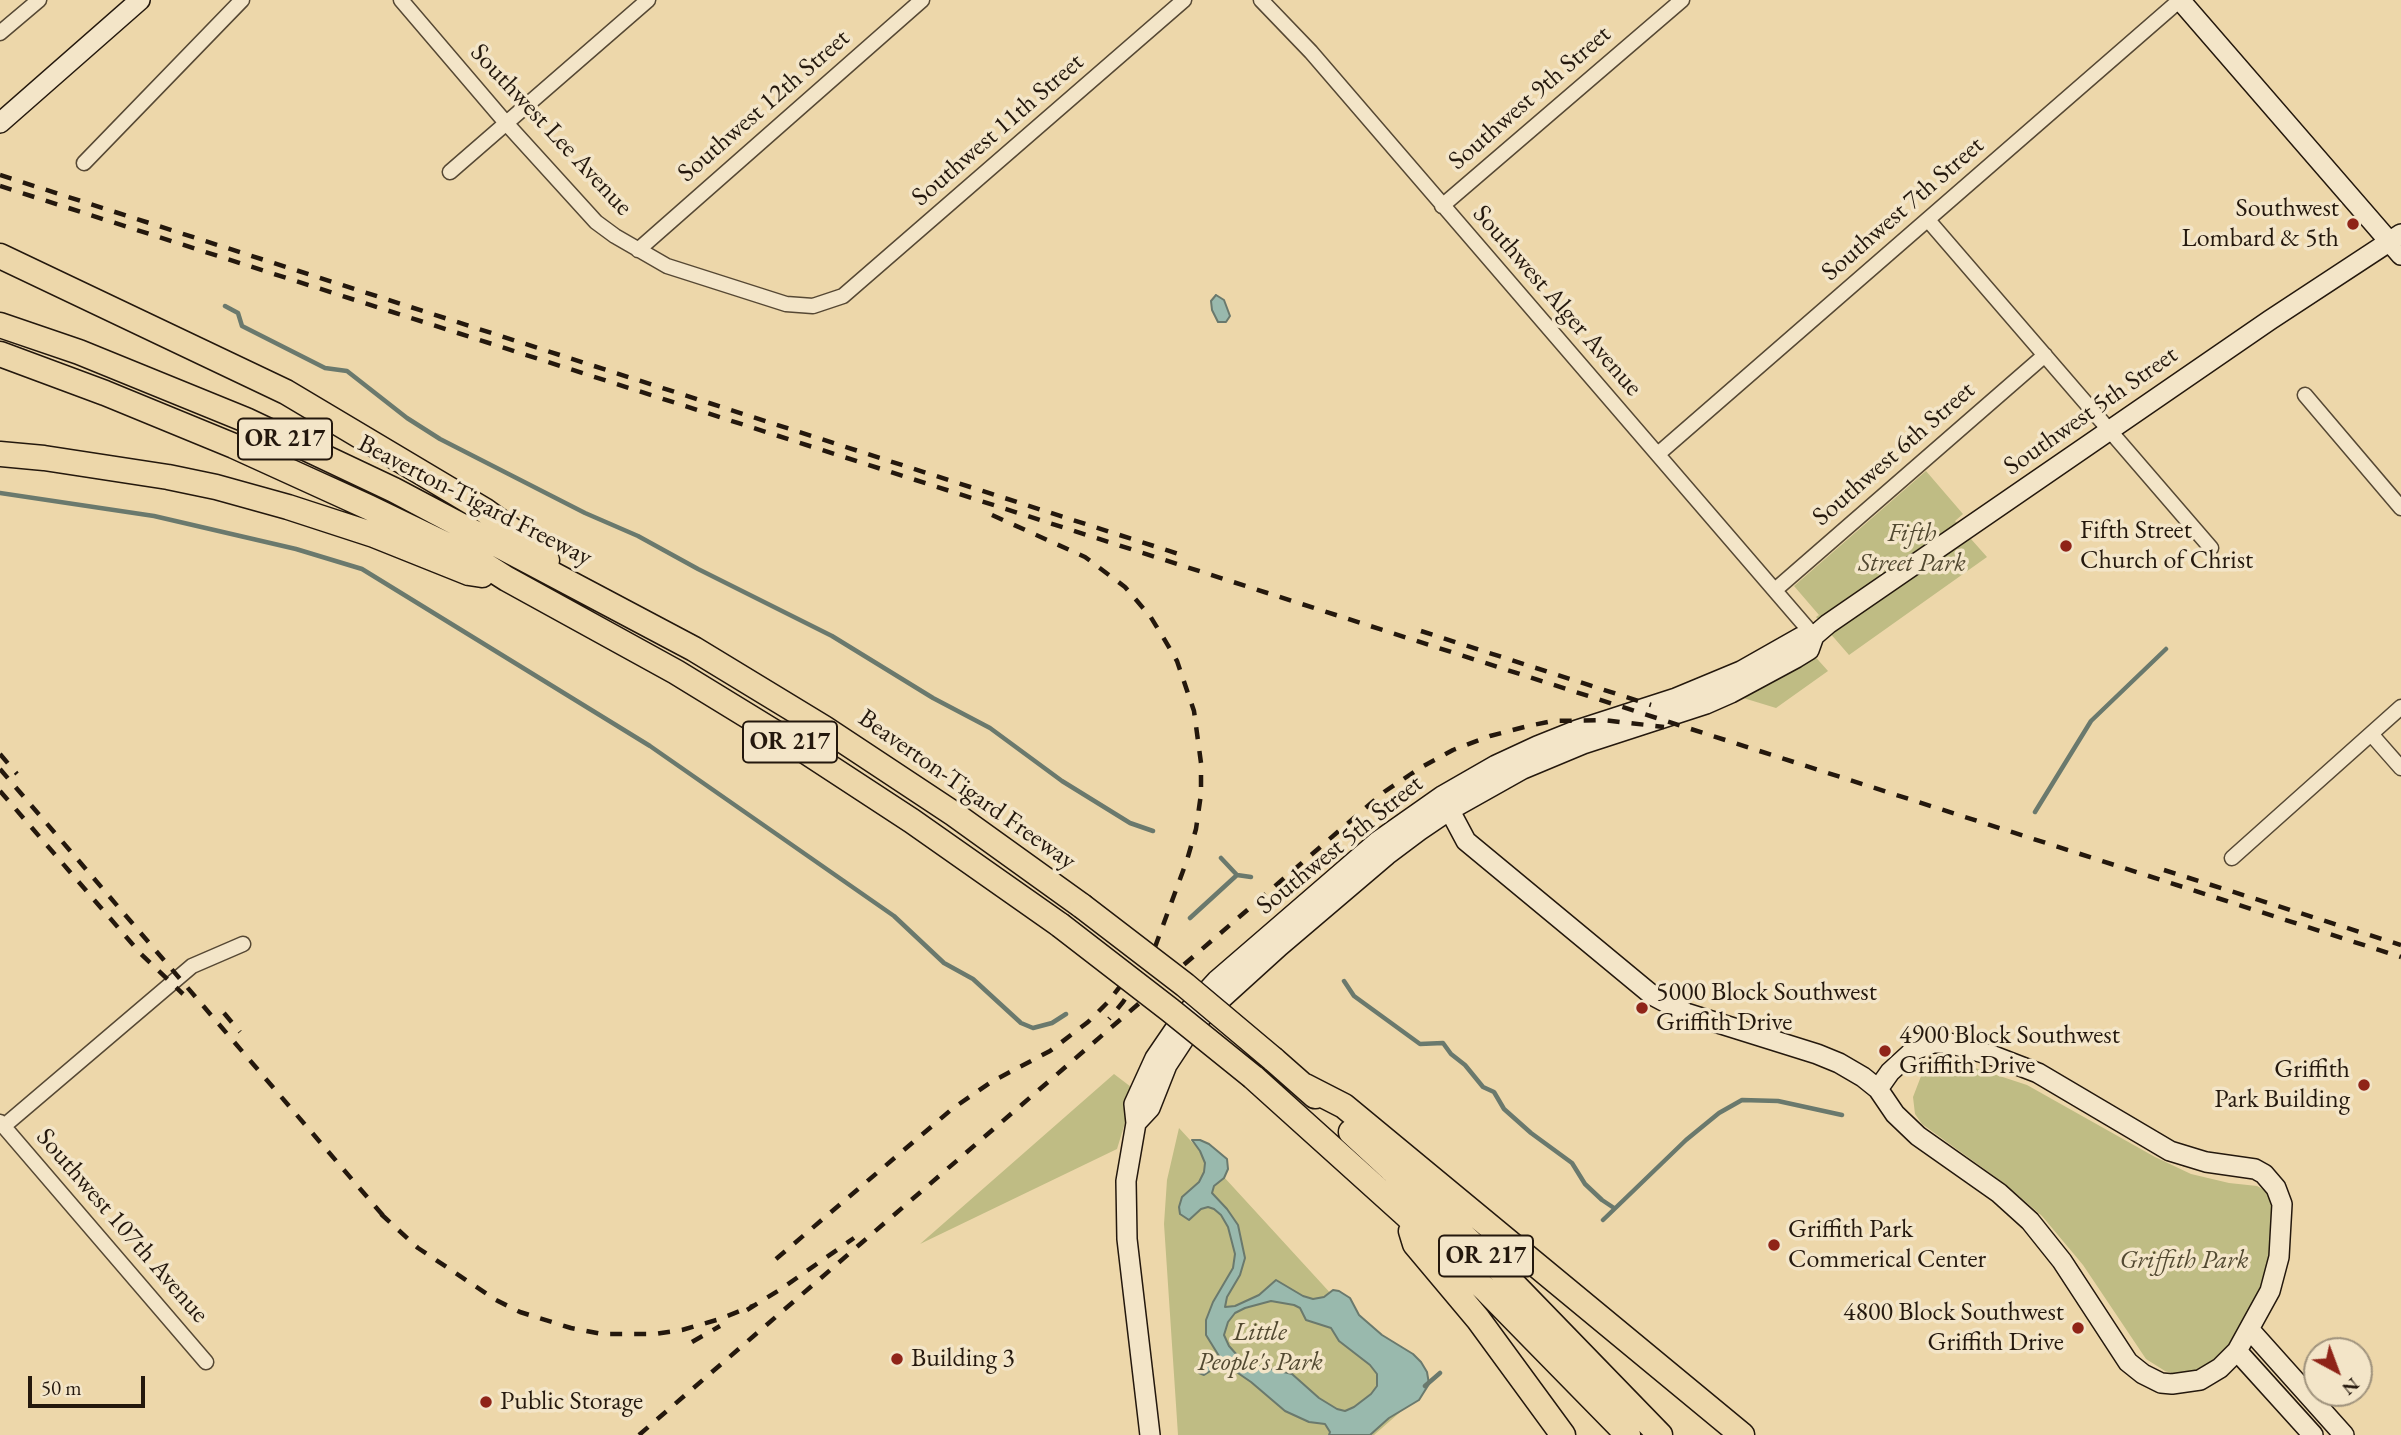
<!DOCTYPE html>
<style>
body{margin:0}
#map{position:relative;width:2401px;height:1435px;overflow:hidden;background:#edd7aa;font-family:"EB Garamond",serif}
canvas{display:block}
.north{position:absolute;left:2303px;top:1337px;width:70px;height:70px;box-sizing:border-box;background:#f3e5c8;border:2px solid #a0937d;border-radius:50%;rotate:139deg;font-size:19px;font-weight:700;line-height:28px;text-align:center;color:#24180d}
.north::after{content:'';display:block;margin:auto;width:24px;height:32px;background:#8f2418;clip-path:polygon(50% 0,100% 100%,50% 72%,0 100%)}
.scale{position:absolute;left:28px;top:1376px;width:117px;height:32px;box-sizing:border-box;border:4px solid #24180d;border-top:0;padding-left:9px;font-size:21px;line-height:24px;white-space:nowrap;color:#24180d;-webkit-text-stroke:5px #f3e5c8;paint-order:stroke}
</style>
<div id="map">
<canvas width="2401" height="1435"></canvas>
<div class="north">N</div>
<div class="scale">50 m</div>
</div>
<script>
const context = document.querySelector('canvas').getContext('2d');
context.lineJoin = 'round';
function paint(path, color) {
  context.fillStyle = color;
  context.fill(path, 'evenodd');
}
function toPath(rows) {
  const path = new Path2D();
  for (const r of rows) {
    path.moveTo(r[0], r[1]);
    for (let i = 2; i < r.length; i += 2) path.lineTo(r[i], r[i + 1]);
  }
  return path;
}
function strokePath(path, color, width, dash) {
  context.strokeStyle = color;
  context.lineWidth = width;
  context.lineCap = dash ? 'butt' : 'round';
  context.setLineDash(dash || []);
  context.stroke(path);
}
function label(font, color, halo, rows, align = 'center') {
  context.font = font + ' "EB Garamond",serif';
  context.lineWidth = 7;
  context.setLineDash([]);
  context.textBaseline = 'middle';
  context.strokeStyle = halo;
  context.fillStyle = color;
  for (const [text, x, y, turn = 0] of rows) {
    context.save();
    context.translate(x, y);
    context.rotate((+turn || 0) * Math.PI / 180);
    context.textAlign = isNaN(turn) ? turn : align;
    if (halo) context.strokeText(text, 0, 0);
    context.fillText(text, 0, 0);
    context.restore();
  }
}
const green = toPath([
 [1926,471,1963,514,1955,521,1987,557,1849,655,1816,617,1819,615,1794,586],
 [1794,633,1828,671,1776,708,1727,693],
 [1939,1061,1963,1064,2027,1085,2155,1157,2191,1174,2229,1183,2257,1186,2266,1191,2274,1200,2276,1255,2245,1333,2209,1370,2175,1374,2165,1371,2146,1359,2083,1265,2042,1216,2005,1184,1922,1124,1915,1114,1913,1097,1923,1071],
 [1114,1074,1135,1090,1117,1149,920,1244],
 [1179,1128,1422,1393,1374,1435,1178,1435,1164,1224,1167,1180]
]);
const water = toPath([
 [1216,295,1224,300,1230,316,1226,322,1218,322,1212,310,1211,301,1216,295],
 [1192,1140,1200,1140,1209,1144,1227,1159,1228,1169,1224,1178,1214,1186,1212,1193,1227,1209,1238,1225,1245,1258,1240,1275,1227,1297,1225,1307,1235,1306,1259,1295,1276,1280,1303,1296,1313,1299,1324,1297,1333,1290,1339,1291,1350,1298,1359,1315,1382,1335,1413,1354,1421,1362,1427,1372,1429,1384,1419,1400,1389,1418,1370,1435,1329,1435,1330,1432,1325,1424,1309,1422,1285,1411,1251,1382,1232,1369,1215,1368,1204,1375,1199,1373,1203,1367,1219,1356,1206,1335,1206,1320,1213,1302,1233,1268,1235,1254,1228,1227,1221,1215,1214,1209,1208,1207,1201,1209,1189,1220,1180,1214,1179,1207,1182,1197,1199,1182,1204,1172,1205,1163,1200,1151,1192,1140],
 [1271,1301,1294,1305,1300,1308,1306,1320,1331,1328,1339,1341,1370,1365,1377,1374,1377,1386,1371,1394,1354,1407,1345,1411,1337,1409,1319,1398,1292,1374,1250,1364,1237,1355,1229,1346,1224,1335,1228,1322,1235,1313,1245,1308,1271,1301]
]);
const stream = toPath([
 [225,306,238,313,242,326,325,368,347,371,407,418,440,439,585,513,638,536,698,569,832,636,933,698,990,728,1062,781,1130,823,1153,831],
 [0,493,154,516,296,549,362,569,650,746,894,916,944,963,973,979,1021,1023,1033,1028,1052,1023,1066,1014],
 [2035,812,2091,721,2166,649],
 [1221,858,1237,875,1251,877],
 [1190,918,1237,875],
 [1344,981,1354,996,1420,1044,1443,1043,1451,1054,1465,1065,1483,1087,1494,1092,1504,1109,1531,1133,1572,1163,1585,1184,1602,1200,1614,1208],
 [1603,1220,1686,1140,1719,1113,1742,1100,1778,1101,1842,1115],
 [1425,1386,1440,1373]
]);
const street = toPath([
 [401,0,506,123,596,222,615,236,667,266,786,304,813,306,843,296,1184,0],
 [1261,0,1311,52,1814,636],
 [0,33,39,0],
 [84,163,242,0],
 [450,172,648,0],
 [1442,206,1682,0],
 [1928,220,2211,548],
 [638,250,922,0],
 [2305,395,2401,508],
 [1658,454,2180,0],
 [1775,590,2045,355],
 [2371,734,2401,768],
 [2232,858,2401,707],
 [0,1122,206,1362],
 [4,1126,192,966,243,944]
]);
const secondary = toPath([
 [2180,0,2401,255],
 [0,123,140,0],
 [1442,796,1466,841,1652,995,1686,1013,1817,1054,1839,1063,1863,1077,1878,1089,1895,1114,1918,1136,1999,1193,2030,1221,2062,1261,2128,1362,2143,1374,2161,1383,2172,1384,2200,1380,2220,1368,2237,1351,2270,1291,2279,1257,2282,1204,2276,1188,2264,1174,2255,1169,2206,1162,2170,1151,2038,1073,1994,1056,1949,1043,1933,1043,1914,1050,1890,1072,1878,1089],
 [1136,1123,1150,1108,1167,1065,1194,1024,1280,946,1387,855,1419,831,1450,810,1523,769,1583,744,1706,704,1731,693,1796,658,1809,650,1814,636,1828,624,2270,320,2401,234],
 [2250,1330,2344,1435],
 [2237,1351,2313,1435],
 [1150,1435,1127,1239,1126,1181,1136,1123,1134,1104,1155,1058,1183,1017,1217,980,1378,841,1442,796,1496,765,1537,746,1577,730,1676,698,1741,671,1801,637,1814,636]
]);
const highway = toPath([
 [0,256,286,392,484,510,538,549,547,560],
 [0,325,79,352,246,420,394,490,694,649,824,728,954,814,1082,906],
 [0,354,105,393,234,446,368,507,474,558,507,579,676,672,805,751,912,821,1060,925],
 [0,454,44,458,168,477,216,487,288,507,374,535,469,573,482,575],
 [1273,1059,1315,1096],
 [1253,1077,1405,1214,1487,1291,1628,1435],
 [1305,1086,1344,1106,1742,1435],
 [1351,1132,1494,1264,1660,1435],
 [1411,1231,1415,1244,1478,1319,1563,1435]
]);
const rail = toPath([
 [0,175,1188,557],
 [0,186,2401,957],
 [992,515,1085,557,1125,587,1150,616,1163,637,1177,661,1194,711,1201,763,1201,794,1196,829,1187,860,1151,958,1123,1002,1109,1019],
 [1421,631,1651,705],
 [0,754,17,774],
 [0,769,386,1219],
 [0,791,141,954,183,994],
 [2164,870,2401,945],
 [224,1013,240,1032],
 [381,1214,418,1248,496,1300,520,1312,571,1328,602,1334,655,1334,682,1330,720,1319,755,1305],
 [776,1259,952,1109,991,1082,1050,1051,1088,1022,1107,1003,1129,975],
 [747,1310,781,1289,854,1238],
 [692,1342,720,1326],
 [639,1435,1384,792,1420,768,1453,750,1490,736,1528,726,1553,721,1603,720,1664,727]
]);
const highwayBridge = toPath([
 [1082,906,1185,985,1273,1059],
 [1060,925,1170,1010,1253,1077]
]);
const markers = [
 [2353,224,7,"#8f2418"],
 [2066,546,7,"#8f2418"],
 [1642,1008,7,"#8f2418"],
 [1885,1051,7,"#8f2418"],
 [2364,1085,7,"#8f2418"],
 [1774,1245,7,"#8f2418"],
 [2078,1328,7,"#8f2418"],
 [897,1359,7,"#8f2418"],
 [486,1402,7,"#8f2418"]
];
const shields = [
 [285,439,94],
 [790,742,94],
 [1486,1256,94]
];
const shieldNames = [
 ["OR 217",285,439],
 ["OR 217",790,742],
 ["OR 217",1486,1256]
];
const streetNames = [
 ["Southwest 9th Street",1530,98,-41],
 ["Southwest 12th Street",764,106,-41],
 ["Southwest Lee Avenue",551,130,47],
 ["Southwest 11th Street",998,130,-41],
 ["Southwest 7th Street",1903,209,-41],
 ["Southwest Alger Avenue",1557,301,49],
 ["Southwest 5th Street",2091,411,-35],
 ["Southwest 6th Street",1894,454,-41],
 ["Beaverton-Tigard Freeway",475,501,27],
 ["Beaverton-Tigard Freeway",967,790,35],
 ["Southwest 5th Street",1340,845,-39],
 ["Southwest 107th Avenue",122,1226,49]
];
const poiNames = [
 ["Southwest",2339,209,"right"],
 ["Lombard & 5th",2339,239,"right"],
 ["Fifth Street",2080,531],
 ["Church of Christ",2080,561],
 ["5000 Block Southwest",1656,993],
 ["Griffith Drive",1656,1023],
 ["4900 Block Southwest",1899,1036],
 ["Griffith Drive",1899,1066],
 ["Griffith",2350,1070,"right"],
 ["Park Building",2350,1100,"right"],
 ["Griffith Park",1788,1230],
 ["Commerical Center",1788,1260],
 ["4800 Block Southwest",2064,1313,"right"],
 ["Griffith Drive",2064,1343,"right"],
 ["Building 3",911,1359],
 ["Public Storage",500,1402]
];
const parkNames = [
 ["Fifth",1912,534],
 ["Street Park",1912,564],
 ["Griffith Park",2184,1261],
 ["Little",1260,1333],
 ["People's Park",1260,1363]
];
paint(green, '#bfbc84');
paint(water, '#99b9ad');
strokePath(water, '#6a796d', 2);
strokePath(stream, '#6a796d', 4.5);
strokePath(street, '#564834', 17);
strokePath(secondary, '#24180d', 22);
strokePath(highway, '#24180d', 27);
strokePath(street, '#f3e5c8', 14);
strokePath(secondary, '#f3e5c8', 19);
strokePath(highway, '#edd7aa', 24);
strokePath(rail, '#24180d', 4.5, [12, 12]);
strokePath(highwayBridge, '#24180d', 27, []);
strokePath(highwayBridge, '#edd7aa', 24);
for (const [x, y, r, color] of markers) {
  const dot = new Path2D();
  dot.arc(x, y, r, 0, 2 * Math.PI);
  context.fillStyle = color;
  context.fill(dot);
  strokePath(dot, '#f3e5c8', 2.5);
}
for (const [x, y, w] of shields) {
  const box = new Path2D();
  box.roundRect(x - w / 2, y - 20.5, w, 41, 5);
  context.fillStyle = '#f3e5c8';
  context.fill(box);
  strokePath(box, '#24180d', 2);
}
label('bold 24px', '#24180d', null, shieldNames);
label('26px', '#24180d', '#f3e5c8', streetNames);
label('26px', '#24180d', '#f3e5c8', poiNames, 'left');
label('italic 26px', '#524931', '#f3e5c8', parkNames);
</script>
